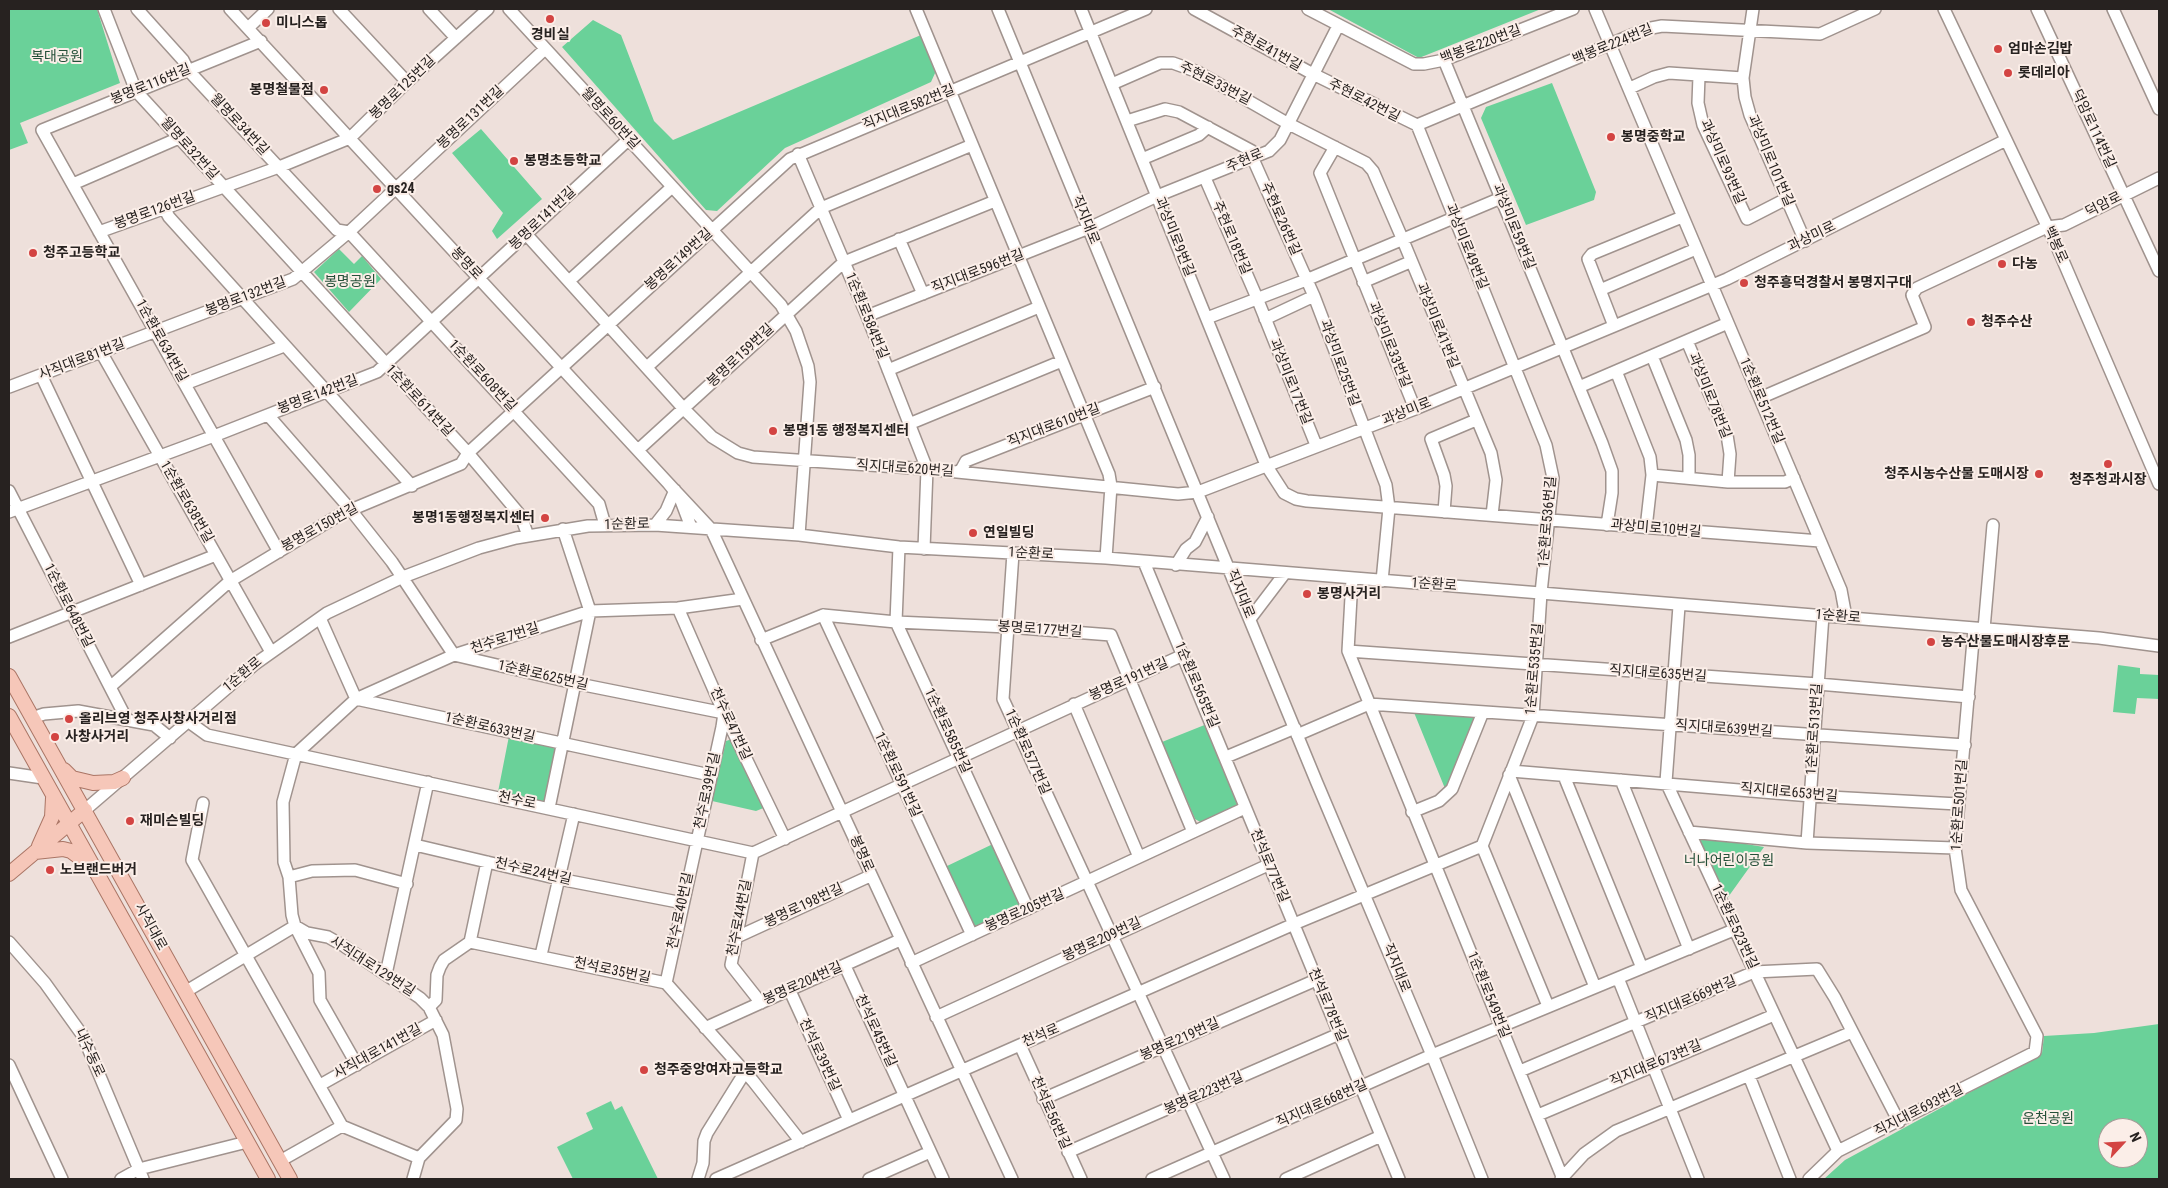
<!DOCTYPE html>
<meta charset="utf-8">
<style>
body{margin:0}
#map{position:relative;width:2168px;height:1188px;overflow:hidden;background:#eee0db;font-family:"Roboto Condensed",sans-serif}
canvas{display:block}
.frame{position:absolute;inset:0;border:10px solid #272220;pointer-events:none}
.north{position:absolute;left:2098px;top:1118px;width:50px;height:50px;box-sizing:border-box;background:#fbeee8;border:1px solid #a69c98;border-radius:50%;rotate:65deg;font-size:14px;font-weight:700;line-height:20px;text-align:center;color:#272220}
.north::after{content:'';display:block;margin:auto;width:18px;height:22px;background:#d34442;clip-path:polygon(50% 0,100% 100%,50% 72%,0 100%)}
</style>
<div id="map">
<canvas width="2168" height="1188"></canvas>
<div class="frame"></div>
<div class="north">N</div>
</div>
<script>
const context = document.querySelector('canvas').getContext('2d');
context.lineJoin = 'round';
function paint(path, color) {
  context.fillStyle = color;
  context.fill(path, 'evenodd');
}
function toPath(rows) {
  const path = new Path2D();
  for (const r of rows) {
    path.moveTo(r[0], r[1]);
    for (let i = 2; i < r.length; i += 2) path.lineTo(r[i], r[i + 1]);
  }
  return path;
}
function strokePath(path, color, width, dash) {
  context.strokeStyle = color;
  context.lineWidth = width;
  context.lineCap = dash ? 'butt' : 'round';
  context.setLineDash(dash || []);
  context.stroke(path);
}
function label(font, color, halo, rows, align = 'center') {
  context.font = font + ' "Roboto Condensed","Noto Sans KR",sans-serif';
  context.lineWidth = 4;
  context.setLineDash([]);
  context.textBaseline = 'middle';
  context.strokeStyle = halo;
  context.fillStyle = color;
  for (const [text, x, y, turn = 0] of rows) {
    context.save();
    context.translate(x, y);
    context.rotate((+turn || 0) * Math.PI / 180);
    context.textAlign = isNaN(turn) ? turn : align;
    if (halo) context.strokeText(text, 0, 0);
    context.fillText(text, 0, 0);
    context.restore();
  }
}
const green = toPath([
 [9,9,97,9,120,83,20,123,28,143,9,150],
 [1328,9,1541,9,1419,58],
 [593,20,621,35,654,121,673,140,921,35,936,71,931,82,785,148,717,211,706,210,562,47],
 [1552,83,1596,192,1594,200,1526,225,1481,118,1486,107],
 [481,129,542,199,497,239,492,231,503,213,452,153],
 [339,249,354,264,362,256,381,279,349,312,314,272],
 [2118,665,2140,668,2140,674,2159,675,2159,699,2137,698,2135,714,2113,712],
 [1413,710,1477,714,1446,791],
 [1207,724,1238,799,1236,809,1202,823,1195,819,1162,742],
 [509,736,552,746,556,751,547,800,544,802,498,792],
 [732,739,766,807,756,811,712,801,726,741],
 [1704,837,1764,847,1726,900,1698,842],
 [995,843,1021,901,1020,909,980,928,971,924,945,867],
 [2159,1024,2159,1179,1824,1179,1845,1160,2042,1053,2044,1036,2094,1033],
 [2108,1128,2138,1128,2138,1158,2108,1158],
 [611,1101,615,1110,622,1106,658,1179,573,1179,557,1147,593,1129,586,1113]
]);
const minor = toPath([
 [104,9,136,91,468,453,521,516,528,536],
 [137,9,183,60,188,70,337,230,349,232,599,504,605,525],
 [230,9,668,483,680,498,691,527],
 [339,9,407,82],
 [429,9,456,38],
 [509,9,781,305,796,331,808,366,810,382,799,535],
 [916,9,1109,474,1111,486,1106,558],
 [998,9,1317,783,1432,1055,1482,1179],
 [1081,9,1266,465,1284,493,1296,499,1307,501,1820,541],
 [1194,9,1313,74,1417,125],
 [1308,9,1414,64,1424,64,1444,60,1573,9],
 [1595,9,1841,590,1846,617],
 [1753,9,1743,78,1745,97,1750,115,1805,241],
 [1944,9,2058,249,2159,484],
 [2037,9,2159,271],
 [2113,9,2159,109],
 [248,28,268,9],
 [261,41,42,130,279,552],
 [1444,60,1602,443,1612,471,1612,493,1607,525],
 [1699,76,1698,103,1703,125,1747,219,1786,199],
 [1112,84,1160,63,1173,63,1198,72,1287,123,1366,163,1373,171,1402,238,1491,453,1496,480,1492,515],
 [1630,88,1654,77,1669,73,1743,78],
 [1127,121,1165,109,1179,112,1252,151,1253,159,1314,296,1386,485,1389,508,1382,581],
 [1417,125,1646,29,1662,26,1820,34,1875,9],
 [1335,147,1320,173,1415,409],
 [798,154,867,316,927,469,924,549],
 [1142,159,1199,135,1208,127],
 [1205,178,1257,298,1316,445],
 [73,184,179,138],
 [164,208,169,217,412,486],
 [99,232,279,167,350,138,407,82,488,9],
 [526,234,684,409,712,437,738,453,753,457,927,469,1178,494,1198,492,1415,409,1727,279,2006,140],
 [899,239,923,294],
 [569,281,672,187],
 [1363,282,1410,262],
 [1600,290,1696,249],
 [867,316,1089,228,1157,196,1269,151,1280,140,1338,26],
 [1207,318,1306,280,1501,198],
 [1265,319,1314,296],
 [1614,326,1588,259,1592,254,1682,217],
 [1687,341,1727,435,1730,454,1728,482],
 [101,352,271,652],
 [1652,356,1686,440,1689,455,1689,478],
 [647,367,821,208,972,145],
 [888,370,1039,307],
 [1616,371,1650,457,1652,475,1646,528],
 [41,375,141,585],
 [185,384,284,346],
 [9,387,293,279,349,232,545,49],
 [1579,387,1728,323],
 [1760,398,1925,327,1912,295,1917,288,2047,227,2064,225,2159,178],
 [268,415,350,509,392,562,454,655,574,683,724,713,722,727,666,983],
 [909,424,1062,361],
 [638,450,844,262,995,201],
 [960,472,966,461,1155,387],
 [1652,475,1728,482,1785,482,1794,478],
 [668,483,711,529,1012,1179],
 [9,491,127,720],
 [9,512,214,436,377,372,629,139],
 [1444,512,1446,486,1444,475,1431,439,1476,420],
 [655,525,666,511,675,490],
 [899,547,896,622,1028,909],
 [1013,553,1003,699,1224,1179],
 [1144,562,1399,1179],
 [1176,565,1186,549,1195,542,1208,517],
 [1352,579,1348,651,1563,1179],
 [1679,606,1666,782,1838,1151],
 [678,608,724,713,785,839],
 [823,615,972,935],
 [320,618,356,699,710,775],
 [1250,619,1285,573],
 [1984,629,1993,525],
 [9,637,216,555],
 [761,640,823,615,896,622,1008,627,1111,635,1193,832],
 [1348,651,1818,684,1969,697],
 [110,687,230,581,341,514,461,464,468,453,790,159,1146,9],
 [1074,704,1139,857],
 [32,718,44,714,78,711,154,725,170,738],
 [189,722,207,735,753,853,1183,655],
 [1297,735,1369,704,1965,745],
 [1226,757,1295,728],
 [1511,771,1811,796,1958,804],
 [9,773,43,778],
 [1509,775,1595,987],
 [1564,776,1642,968],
 [1621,780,1689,949],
 [203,803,192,860,342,1126],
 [549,808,590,611,563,529],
 [85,810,255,664,327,613,403,577,479,548,516,538,588,526,655,525,799,535,899,547,1106,558,2099,638,2159,646],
 [1412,812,1439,801,1452,789,1483,712],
 [1689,832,1807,843,1955,848],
 [1807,843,1823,615],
 [415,845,559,879,683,903],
 [1482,846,1548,1006],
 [753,853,731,965,761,1003],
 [289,877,312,871,355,870,407,884],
 [737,937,870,876],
 [9,942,45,983,83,1036,143,1179],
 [470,942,666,983,753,1081,801,1142],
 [541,955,574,814],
 [911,963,1245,808],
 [845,966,943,1179],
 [386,974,428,782],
 [1618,978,1698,1179],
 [790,991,849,1120],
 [185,992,295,926,307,933,328,937,344,946,420,998,429,1007,443,1035,457,1109,456,1120,419,1158,413,1179],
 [429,1007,436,1000,437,975,440,967,444,960,470,942,487,862],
 [936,1017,1268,865],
 [705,1028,900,940],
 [1020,1045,1081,1179],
 [9,1065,62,1179],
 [357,1065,320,1000,319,973,295,926,292,915,289,877,284,862,283,802,296,754,356,699,454,655,590,611,678,608,743,599],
 [1520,1071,1754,972,1817,969,1835,998,1899,1122],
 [1749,1076,1790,1179],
 [320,1085,436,1020],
 [1043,1099,1316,980],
 [1538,1115,1774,1015],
 [1068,1152,1339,1034],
 [280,1161,342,1126,419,1158],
 [121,1179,139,1169,247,1142],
 [698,1179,703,1163,704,1141,707,1133,745,1072],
 [716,1179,1294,924,1482,846,1533,716,1541,593,1553,478,1546,445,1417,125],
 [869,1179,930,1152],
 [1152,1179,1432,1055,1736,929],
 [1286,1179,1381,1136],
 [1561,1179,1584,1154,1616,1131,1852,1032],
 [1809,1179,1838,1151,2035,1052,2037,1036,1961,890,1955,848,1974,629]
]);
const major = toPath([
 [9,676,290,1179],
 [9,716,268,1179],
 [64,770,72,778,93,783,114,782,123,778],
 [39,846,52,817,53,798],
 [35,852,63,849,71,851,90,865],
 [9,874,85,810]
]);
const markers = [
 [550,19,5,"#d34442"],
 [266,23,5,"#d34442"],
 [1998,49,5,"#d34442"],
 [2008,73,5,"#d34442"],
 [324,90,5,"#d34442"],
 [1611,137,5,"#d34442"],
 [514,161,5,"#d34442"],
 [377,189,5,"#d34442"],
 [33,253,5,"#d34442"],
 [2002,264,5,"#d34442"],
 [1744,283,5,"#d34442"],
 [1971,322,5,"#d34442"],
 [773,431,5,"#d34442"],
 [2108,464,5,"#d34442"],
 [2039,474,5,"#d34442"],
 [545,518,5,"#d34442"],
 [973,533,5,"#d34442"],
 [1307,594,5,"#d34442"],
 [1931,642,5,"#d34442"],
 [69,719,5,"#d34442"],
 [55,737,5,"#d34442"],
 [130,821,5,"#d34442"],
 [50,870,5,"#d34442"],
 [644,1070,5,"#d34442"]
];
const poiNames = [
 ["미니스톱",276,23],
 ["경비실",550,35,"center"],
 ["엄마손김밥",2008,49],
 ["롯데리아",2018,73],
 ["봉명철물점",314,90,"right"],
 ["봉명중학교",1621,137],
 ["봉명초등학교",524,161],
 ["gs24",387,189],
 ["청주고등학교",43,253],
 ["다농",2012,264],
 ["청주흥덕경찰서 봉명지구대",1754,283],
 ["청주수산",1981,322],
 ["봉명1동 행정복지센터",783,431],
 ["청주시농수산물 도매시장",2029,474,"right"],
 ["청주청과시장",2108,480,"center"],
 ["봉명1동행정복지센터",535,518,"right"],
 ["연일빌딩",983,533],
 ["봉명사거리",1317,594],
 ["농수산물도매시장후문",1941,642],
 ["올리브영 청주사창사거리점",79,719],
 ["사창사거리",65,737],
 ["재미슨빌딩",140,821],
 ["노브랜드버거",60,870],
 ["청주중앙여자고등학교",654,1070]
];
const streetNames = [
 ["백봉로220번길",1481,45,-21],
 ["백봉로224번길",1613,45,-22],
 ["주현로41번길",1266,49,29],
 ["주현로33번길",1215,84,27],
 ["봉명로116번길",151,85,-22],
 ["봉명로125번길",403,88,-44],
 ["주현로42번길",1364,101,27],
 ["직지대로582번길",909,108,-22],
 ["봉명로131번길",471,118,-43],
 ["월명로60번길",610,119,47],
 ["월명로34번길",239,125,47],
 ["덕암로114번길",2093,129,65],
 ["월명로32번길",189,149,48],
 ["주현로",1245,161,-23],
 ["과상미로101번길",1770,161,67],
 ["과상미로93번길",1722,162,66],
 ["덕암로",2104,205,-27],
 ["봉명로126번길",155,211,-20],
 ["봉명로141번길",543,219,-43],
 ["주현로26번길",1280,219,66],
 ["직지대로",1085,220,68],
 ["과상미로59번길",1513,227,68],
 ["과상미로9번길",1174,237,68],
 ["과상미로",1812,237,-26],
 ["주현로18번길",1231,238,67],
 ["백봉로",2055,245,66],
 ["과상미로49번길",1466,247,68],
 ["봉명로149번길",679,260,-42],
 ["봉명로",466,264,47],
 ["직지대로596번길",978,272,-21],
 ["봉명로132번길",246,297,-21],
 ["1순환로584번길",866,316,68],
 ["과상미로41번길",1437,326,68],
 ["1순환로634번길",161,341,61],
 ["과상미로33번길",1389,345,68],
 ["봉명로159번길",741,356,-43],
 ["사직대로81번길",82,360,-21],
 ["과상미로25번길",1339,363,70],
 ["1순환로608번길",482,376,47],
 ["과상미로17번길",1290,382,68],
 ["봉명로142번길",318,395,-21],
 ["과상미로78번길",1709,396,68],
 ["1순환로614번길",419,401,47],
 ["1순환로512번길",1761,401,67],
 ["과상미로",1407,412,-22],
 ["직지대로610번길",1054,426,-21],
 ["직지대로620번길",905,469,4],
 ["1순환로638번길",186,502,60],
 ["1순환로536번길",1548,522,-85],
 ["1순환로",627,525,-1],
 ["봉명로150번길",320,528,-29],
 ["과상미로10번길",1656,529,5],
 ["1순환로",1031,554,3],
 ["1순환로",1434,585,4],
 ["직지대로",1240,594,68],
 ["1순환로648번길",68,606,63],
 ["1순환로",1838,617,5],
 ["봉명로177번길",1040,630,4],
 ["천수로7번길",505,639,-18],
 ["1순환로535번길",1535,669,-85],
 ["직지대로635번길",1658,674,4],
 ["1순환로",243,675,-40],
 ["1순환로625번길",543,676,13],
 ["봉명로191번길",1129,680,-24],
 ["1순환로565번길",1196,685,67],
 ["천수로47번길",730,724,65],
 ["1순환로633번길",490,728,13],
 ["직지대로639번길",1724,729,4],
 ["1순환로513번길",1815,729,-86],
 ["1순환로585번길",947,731,65],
 ["1순환로577번길",1027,752,66],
 ["1순환로591번길",897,775,65],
 ["천수로39번길",708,791,-78],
 ["직지대로653번길",1789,793,5],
 ["천수로",517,801,12],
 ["1순환로501번길",1960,805,-86],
 ["봉명로",861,854,66],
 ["천석로77번길",1269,866,67],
 ["천수로24번길",533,872,13],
 ["봉명로198번길",804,906,-25],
 ["천수로40번길",681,911,-78],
 ["봉명로205번길",1025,911,-24],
 ["천수로44번길",740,918,-79],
 ["사직대로",150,927,61],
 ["1순환로523번길",1734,927,65],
 ["봉명로209번길",1102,940,-25],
 ["사직대로129번길",372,967,33],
 ["직지대로",1396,968,68],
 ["천석로35번길",612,971,12],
 ["봉명로204번길",803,984,-24],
 ["1순환로549번길",1488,995,68],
 ["직지대로669번길",1691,1000,-23],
 ["천석로78번길",1327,1005,67],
 ["천석로45번길",875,1031,65],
 ["천석로",1041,1036,-23],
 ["봉명로219번길",1180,1040,-24],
 ["사직대로141번길",378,1052,-29],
 ["내수동로",89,1053,65],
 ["천석로39번길",819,1055,65],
 ["직지대로673번길",1656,1064,-23],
 ["봉명로223번길",1204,1094,-24],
 ["직지대로668번길",1322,1104,-24],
 ["직지대로693번길",1919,1111,-27],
 ["천석로56번길",1050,1113,66]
];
const parkNames = [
 ["복대공원",57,57],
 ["봉명공원",350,282],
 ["너나어린이공원",1729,861],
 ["운천공원",2048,1119]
];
paint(green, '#6ad199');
strokePath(minor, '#a0938e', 14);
strokePath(major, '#aa7565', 16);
strokePath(minor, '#fff', 11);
strokePath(major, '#f6c7b9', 14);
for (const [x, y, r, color] of markers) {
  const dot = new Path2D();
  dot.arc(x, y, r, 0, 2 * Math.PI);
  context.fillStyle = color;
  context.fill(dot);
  strokePath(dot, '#fbeee8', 2);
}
label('bold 14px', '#272220', '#fbeee8', poiNames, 'left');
label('14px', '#272220', '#fbeee8', streetNames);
label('14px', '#255039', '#fbeee8', parkNames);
</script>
